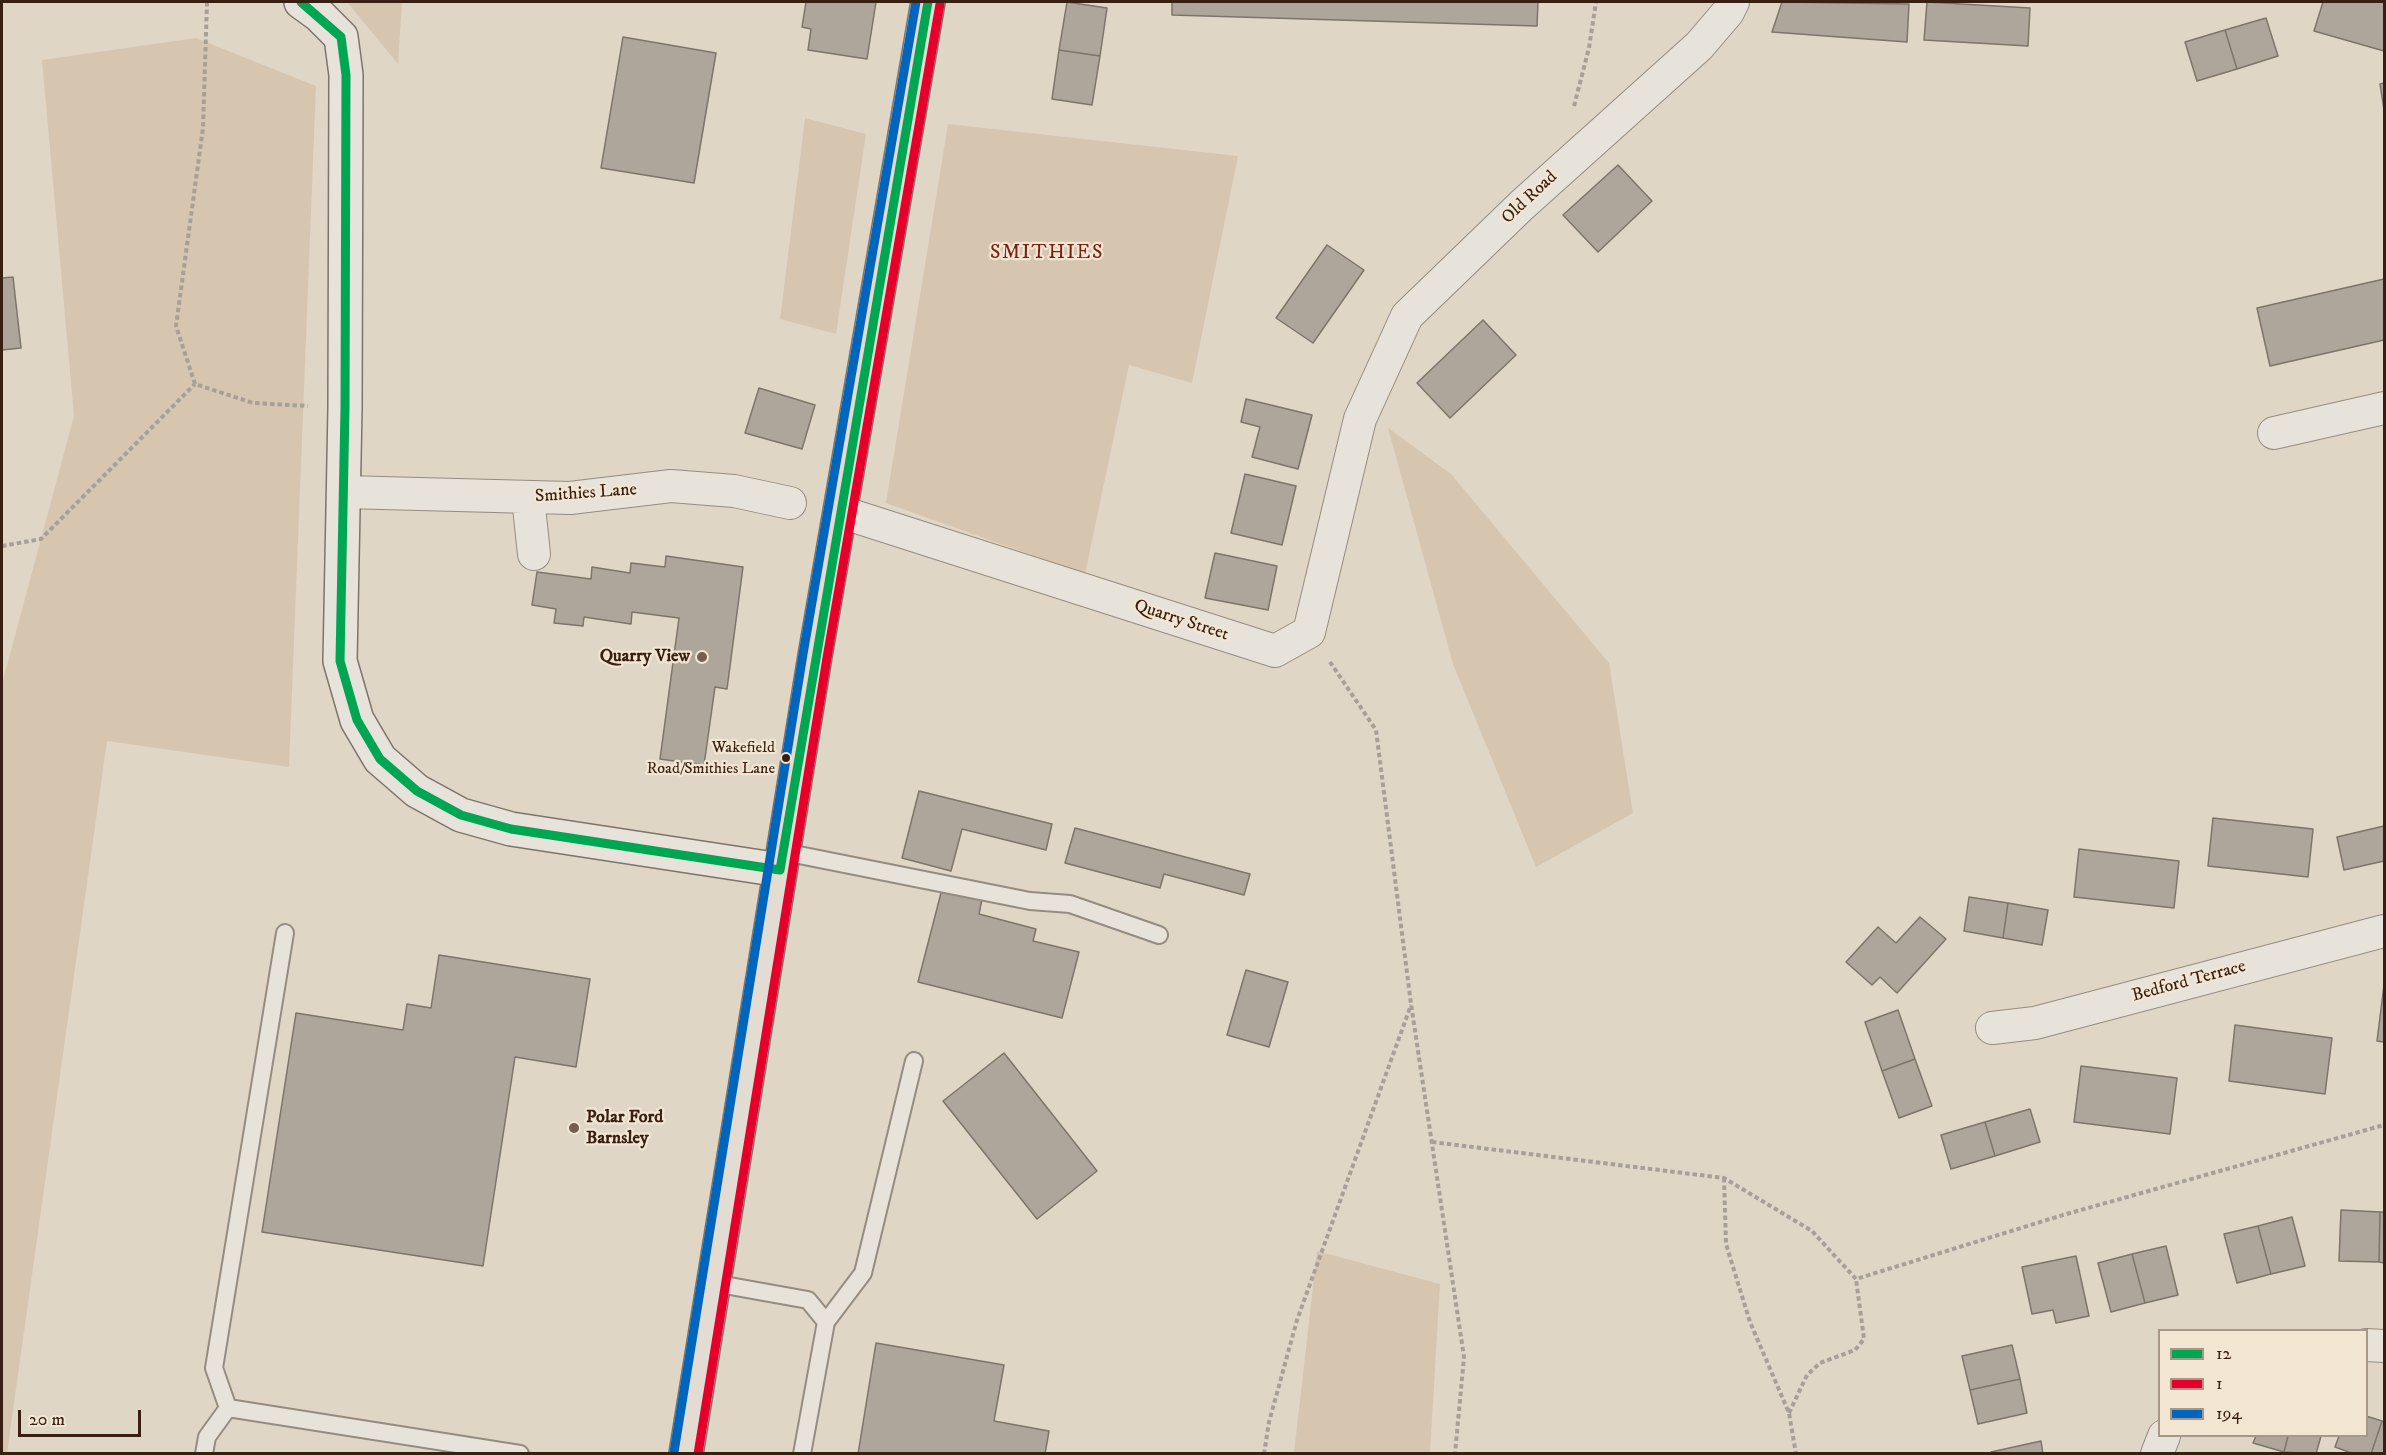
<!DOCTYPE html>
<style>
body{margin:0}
#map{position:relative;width:2386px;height:1455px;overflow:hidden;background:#e0d6c6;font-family:"IM FELL DW Pica",serif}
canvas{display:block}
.frame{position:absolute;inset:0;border:3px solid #381f12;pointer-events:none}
.legend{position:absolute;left:2158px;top:1329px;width:210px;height:108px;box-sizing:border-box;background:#f2e6d3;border:2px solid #a89686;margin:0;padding:8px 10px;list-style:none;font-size:18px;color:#381f12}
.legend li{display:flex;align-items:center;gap:12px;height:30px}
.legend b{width:30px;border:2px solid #a89686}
.scale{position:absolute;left:18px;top:1410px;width:123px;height:27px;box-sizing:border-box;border:3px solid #381f12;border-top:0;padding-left:8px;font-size:18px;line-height:21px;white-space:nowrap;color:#381f12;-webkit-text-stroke:4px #f2e6d3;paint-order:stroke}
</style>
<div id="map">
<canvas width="2386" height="1455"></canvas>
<div class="frame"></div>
<ul class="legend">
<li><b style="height:8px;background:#00a651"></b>12</li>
<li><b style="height:8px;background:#e4002b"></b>1</li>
<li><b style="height:8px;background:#0065bd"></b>194</li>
</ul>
<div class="scale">20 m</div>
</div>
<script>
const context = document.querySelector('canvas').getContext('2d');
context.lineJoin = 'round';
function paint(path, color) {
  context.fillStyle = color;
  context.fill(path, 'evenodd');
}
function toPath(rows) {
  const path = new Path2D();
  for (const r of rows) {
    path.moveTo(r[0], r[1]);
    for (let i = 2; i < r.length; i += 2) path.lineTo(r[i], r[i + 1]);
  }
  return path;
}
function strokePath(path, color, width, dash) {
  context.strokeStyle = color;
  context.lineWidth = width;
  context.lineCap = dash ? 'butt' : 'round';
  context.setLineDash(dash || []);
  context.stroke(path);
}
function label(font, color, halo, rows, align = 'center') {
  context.font = font + ' "IM FELL DW Pica",serif';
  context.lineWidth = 4.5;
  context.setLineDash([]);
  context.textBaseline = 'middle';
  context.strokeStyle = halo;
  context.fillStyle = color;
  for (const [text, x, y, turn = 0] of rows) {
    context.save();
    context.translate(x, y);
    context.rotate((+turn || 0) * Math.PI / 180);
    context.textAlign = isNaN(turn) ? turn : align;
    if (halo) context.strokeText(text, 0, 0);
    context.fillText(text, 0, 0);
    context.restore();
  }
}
const green = toPath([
 [347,2,402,2,398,64],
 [196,38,316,86,289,767,107,741,7,1453,2,1453,2,684,74,416,42,60],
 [805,118,866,134,836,334,780,319],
 [948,124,1238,156,1192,383,1129,365,1085,574,886,503],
 [1388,428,1451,474,1609,663,1633,813,1536,867,1453,664],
 [1317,1251,1440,1284,1430,1453,1294,1453]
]);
const building = toPath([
 [806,2,876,2,867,59,808,50,811,29,802,27,806,2],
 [1067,2,1107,8,1100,56,1059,50,1067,2],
 [1172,2,1538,2,1537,26,1172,15,1172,2],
 [1782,2,1909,4,1907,42,1772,32,1782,2],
 [1927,2,2030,8,2028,46,1924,40,1927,2],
 [2323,2,2384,2,2384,51,2314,31,2323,2],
 [2266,18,2278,56,2237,69,2225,30,2266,18],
 [2225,30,2237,69,2197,81,2185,42,2225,30],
 [623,37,716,53,694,183,601,168,623,37],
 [1059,50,1100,56,1092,105,1052,99,1059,50],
 [2384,83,2384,110,2380,84,2384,83],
 [1618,165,1652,201,1598,252,1563,215,1618,165],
 [1327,245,1364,270,1313,343,1276,318,1327,245],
 [13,277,21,348,2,350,2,278,13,277],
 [2384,279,2384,340,2270,366,2257,308,2384,279],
 [1483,320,1516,355,1450,418,1417,383,1483,320],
 [759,388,815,405,802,449,745,433,759,388],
 [1246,399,1312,415,1298,469,1252,457,1260,427,1241,422,1246,399],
 [1245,474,1296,486,1282,545,1231,533,1245,474],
 [1215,553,1277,566,1268,610,1205,598,1215,553],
 [666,556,743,567,727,689,715,687,704,765,660,759,679,618,632,612,631,624,584,617,583,626,554,623,556,609,532,605,537,572,591,579,592,567,630,573,631,563,665,567,666,556],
 [919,791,1052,824,1046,850,962,829,951,871,902,858,919,791],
 [2213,818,2313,829,2308,877,2208,866,2213,818],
 [2384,826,2384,861,2344,870,2337,837,2384,826],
 [1075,828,1250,874,1244,895,1164,874,1160,888,1065,863,1075,828],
 [2079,849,2179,861,2174,908,2074,897,2079,849],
 [942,889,982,899,979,914,1036,929,1033,941,1079,952,1062,1018,918,982,942,889],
 [1969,897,2008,903,2003,938,1964,931,1969,897],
 [2008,903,2048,910,2042,945,2003,938,2008,903],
 [1920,917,1946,939,1897,993,1880,977,1872,985,1846,962,1878,927,1896,943,1920,917],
 [439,955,590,979,576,1067,515,1057,483,1266,262,1232,296,1013,403,1030,407,1004,431,1008,439,955],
 [1246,970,1288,982,1269,1047,1227,1035,1246,970],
 [2384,985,2384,1042,2377,1041,2384,985],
 [1898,1010,1915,1059,1882,1071,1865,1022,1898,1010],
 [2235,1025,2332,1038,2325,1094,2229,1081,2235,1025],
 [1004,1053,1097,1171,1037,1219,943,1101,1004,1053],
 [1915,1059,1932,1106,1899,1118,1882,1071,1915,1059],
 [2081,1066,2177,1078,2170,1134,2074,1122,2081,1066],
 [2030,1109,2040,1142,1995,1156,1985,1122,2030,1109],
 [1985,1122,1995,1156,1951,1169,1941,1135,1985,1122],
 [2341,1210,2380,1212,2379,1262,2339,1261,2341,1210],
 [2380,1212,2384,1212,2384,1263,2379,1262,2380,1212],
 [2292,1217,2305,1266,2271,1274,2258,1226,2292,1217],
 [2258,1226,2271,1274,2237,1283,2224,1234,2258,1226],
 [2166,1246,2178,1295,2145,1303,2132,1254,2166,1246],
 [2132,1254,2145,1303,2111,1312,2098,1263,2132,1254],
 [2076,1256,2089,1316,2056,1323,2053,1310,2032,1314,2022,1267,2076,1256],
 [876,1343,1004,1365,994,1421,1049,1431,1045,1454,858,1454,876,1343],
 [2012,1345,2020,1379,1970,1390,1962,1356,2012,1345],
 [2020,1379,2027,1413,1978,1424,1970,1390,2020,1379],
 [2366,1416,2382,1421,2371,1454,2354,1454,2335,1447,2339,1436,2366,1436,2366,1416],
 [2382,1421,2384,1422,2384,1454,2371,1454,2382,1421],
 [2256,1436,2288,1436,2284,1452,2253,1443,2256,1436],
 [2288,1436,2321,1436,2316,1454,2284,1452,2288,1436],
 [2041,1441,2043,1454,1991,1454,1991,1452,2041,1441]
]);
const path = toPath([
 [207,2,203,128,176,326,195,384,253,403,308,406],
 [1574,106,1589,48,1596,2],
 [2,546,41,539,195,384],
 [1330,662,1376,730,1411,1004,1464,1357,1455,1454],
 [1432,1142,1724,1178,1812,1231,1856,1279,2063,1215,2384,1125],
 [1724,1178,1726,1244,1750,1322,1789,1413,1796,1454],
 [1789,1413,1807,1375,1820,1363,1855,1350,1864,1339,1856,1279],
 [1264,1454,1269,1422,1297,1320,1411,1005]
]);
const lane = toPath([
 [784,852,1030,901,1070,904,1159,935],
 [713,1283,808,1300,826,1322,802,1454],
 [826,1322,863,1273,914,1061],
 [228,1408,214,1368,285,933],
 [204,1454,207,1437,228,1408,520,1454]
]);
const street = toPath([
 [2274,433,2384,408],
 [344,492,570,498,671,486,734,491,790,503],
 [528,498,534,554],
 [841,512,1275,651,1309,632,1360,419,1407,316,1522,205,1699,46,1728,12,1733,2],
 [1992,1028,2035,1023,2384,931],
 [2366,1345,2384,1346],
 [2157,1454,2164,1436]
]);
const secondary = toPath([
 [301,2,319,15,341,37,346,75,345,408,340,661,357,720,380,759,417,791,461,815,511,829,780,870]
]);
const primary = toPath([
 [686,1454,815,656,928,2]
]);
const bus1 = toPath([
 [301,2,341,37,346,75,345,408,340,661,357,720,380,759,417,791,461,815,511,829,780,870,928,2]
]);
const bus2 = toPath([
 [698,1454,827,658,940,4]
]);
const bus3 = toPath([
 [674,1452,803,654,916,2]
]);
const markers = [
 [702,657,6,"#735f51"],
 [786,758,5,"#381f12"],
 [574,1128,6,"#735f51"]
];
const busNames = [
 ["Wakefield",775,749],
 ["Road/Smithies Lane",775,770]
];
const streetNames = [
 ["Old Road",1530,198,-43],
 ["Smithies Lane",586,494,-4],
 ["Quarry Street",1181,621,18],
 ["Bedford Terrace",2189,982,-15]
];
const poiNames = [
 ["Quarry View",690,657],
 ["Polar Ford",586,1118,"left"],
 ["Barnsley",586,1139,"left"]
];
const neighbourhoodNames = [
 ["SMITHIES",1047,254]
];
paint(green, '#d6c6b0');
paint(building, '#afa69b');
strokePath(building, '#7d746a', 1.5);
strokePath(lane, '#958c81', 20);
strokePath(street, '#958c81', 34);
strokePath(secondary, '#7d746a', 36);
strokePath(primary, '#7d746a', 36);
strokePath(path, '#a7a099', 4, [4.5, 3]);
strokePath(lane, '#e7e2da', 16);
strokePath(street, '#e7e2da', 32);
strokePath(secondary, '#e7e2da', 33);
strokePath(primary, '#e3dcd3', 33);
strokePath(bus1, '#00a651', 9);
strokePath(bus2, '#e4002b', 9);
strokePath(bus3, '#0065bd', 9);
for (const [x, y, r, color] of markers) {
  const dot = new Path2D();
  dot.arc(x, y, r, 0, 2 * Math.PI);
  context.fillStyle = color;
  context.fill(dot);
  strokePath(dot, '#f2e6d3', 2);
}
label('16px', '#381f12', '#f2e6d3', busNames, 'right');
label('18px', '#381f12', '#f2e6d3', streetNames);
label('bold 18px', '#381f12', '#f2e6d3', poiNames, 'right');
context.letterSpacing = '1.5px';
label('20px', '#7a1f14', '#f2e6d3', neighbourhoodNames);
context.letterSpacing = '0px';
</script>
